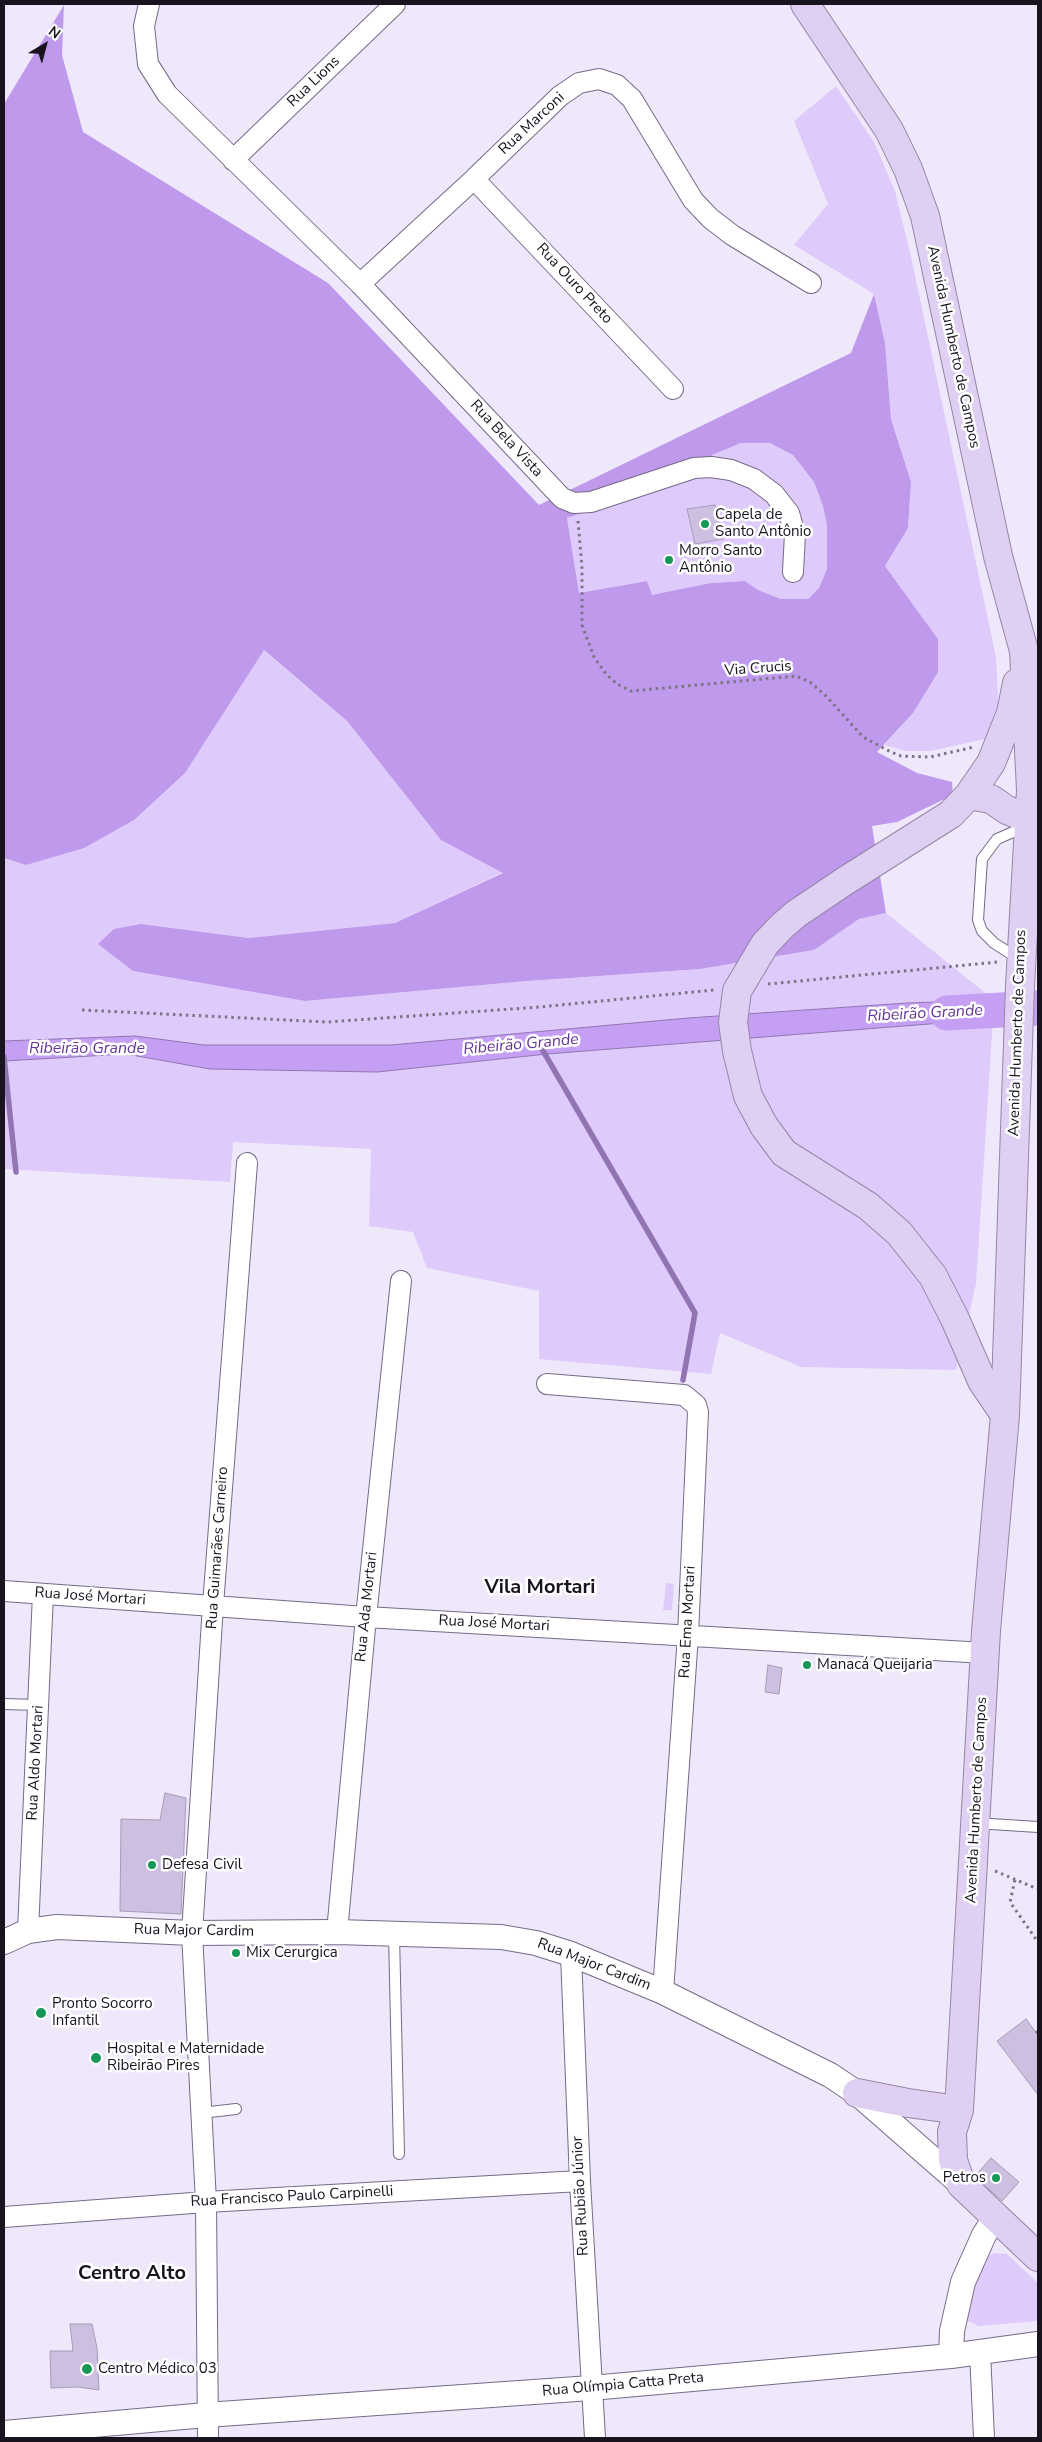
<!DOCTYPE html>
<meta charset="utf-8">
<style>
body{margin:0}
#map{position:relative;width:1042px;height:2442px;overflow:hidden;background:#efe7fa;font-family:"Nunito Sans",sans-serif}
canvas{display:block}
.frame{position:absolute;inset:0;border:5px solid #18131e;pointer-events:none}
.north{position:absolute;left:20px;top:20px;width:50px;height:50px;-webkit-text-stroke:4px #fff;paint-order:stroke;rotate:37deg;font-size:14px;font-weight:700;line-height:20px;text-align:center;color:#18131e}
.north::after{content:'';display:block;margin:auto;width:18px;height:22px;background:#18131e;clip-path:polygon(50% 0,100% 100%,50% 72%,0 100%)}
</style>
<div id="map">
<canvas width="1042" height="2442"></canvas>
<div class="frame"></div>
<div class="north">N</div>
</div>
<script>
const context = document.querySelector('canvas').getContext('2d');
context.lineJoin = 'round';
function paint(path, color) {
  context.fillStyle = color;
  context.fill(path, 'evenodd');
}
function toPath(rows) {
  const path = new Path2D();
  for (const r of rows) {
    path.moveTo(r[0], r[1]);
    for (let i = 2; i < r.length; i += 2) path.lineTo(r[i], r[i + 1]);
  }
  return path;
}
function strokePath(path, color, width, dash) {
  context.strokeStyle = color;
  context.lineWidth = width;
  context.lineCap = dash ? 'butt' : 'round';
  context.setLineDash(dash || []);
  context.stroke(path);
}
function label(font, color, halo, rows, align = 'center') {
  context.font = font + ' "Nunito Sans",sans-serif';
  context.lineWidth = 5;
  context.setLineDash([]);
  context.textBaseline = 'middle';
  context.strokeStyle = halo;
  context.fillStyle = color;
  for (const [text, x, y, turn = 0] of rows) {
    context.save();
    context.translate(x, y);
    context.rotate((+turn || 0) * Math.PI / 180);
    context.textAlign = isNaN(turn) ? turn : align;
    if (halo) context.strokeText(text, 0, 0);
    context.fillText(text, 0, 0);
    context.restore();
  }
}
const green = toPath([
 [836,86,874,142,895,191,911,257,996,657,1000,736,930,751,906,751,884,745,913,713,938,639,885,566,908,528,911,483,891,419,885,343,874,294,794,245,828,204,794,121],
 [741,443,770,443,793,455,814,482,823,506,827,525,827,569,819,588,808,599,781,599,758,590,745,581,711,583,652,596,647,581,579,593,567,518,693,476,712,455],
 [263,650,347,721,441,840,503,872,395,923,249,938,141,924,133,971,305,1001,527,981,700,969,814,950,859,919,886,913,994,1000,907,1003,688,1018,391,1045,204,1045,135,1036,4,1041,4,858,26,865,185,773],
 [993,1019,976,1284,956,1370,801,1367,720,1333,711,1374,539,1359,539,1291,427,1268,413,1232,369,1226,371,1149,233,1142,230,1182,4,1169,4,1061,126,1054,210,1069,377,1072,547,1054],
 [666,1583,674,1584,672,1610,663,1610],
 [994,2253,1007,2254,1038,2283,1038,2321,979,2326,968,2321,963,2308,981,2260]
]);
const forest = toPath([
 [64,5,62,55,83,132,328,283,539,505,851,353,874,294,885,343,891,419,911,482,908,528,885,566,938,639,938,672,913,713,877,752,917,773,952,782,953,795,897,822,872,826,886,913,859,919,814,950,700,969,527,981,305,1001,133,971,98,944,114,929,141,924,249,938,395,923,503,873,441,840,347,721,264,650,185,773,134,820,84,848,26,865,4,858,4,104],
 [741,443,770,443,793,455,814,482,823,506,827,525,827,569,819,588,808,599,781,599,758,590,745,581,711,583,652,595,647,581,579,593,567,518,693,476,712,455]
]);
const water = toPath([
 [994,1000,993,1019,547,1054,377,1072,210,1069,126,1054,4,1061,4,1041,135,1036,204,1045,391,1045,688,1018,907,1003,994,1000]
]);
const stream = toPath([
 [542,1049,695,1313,683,1380],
 [4,1057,16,1172]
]);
const river = toPath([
 [947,1013,1038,1008]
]);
const building = toPath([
 [715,505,723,539,695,544,687,509,715,505],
 [768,1665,782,1668,779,1694,765,1692,768,1665],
 [165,1793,186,1798,181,1914,120,1911,121,1819,160,1820,165,1793],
 [1026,2019,1038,2035,1038,2095,997,2041,1026,2019],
 [991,2158,1019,2182,1002,2201,979,2180,977,2174,991,2158],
 [70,2324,92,2324,97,2348,99,2390,78,2387,51,2388,50,2351,73,2351,70,2324]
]);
const path = toPath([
 [578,521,582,567,582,625,594,657,606,674,617,684,631,691,796,676,810,682,827,697,863,737,891,752,901,756,930,757,974,747],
 [768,984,998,962],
 [82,1010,327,1022,540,1007,714,990],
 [995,1871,1038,1889],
 [1015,1880,1010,1902,1038,1942],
 [1036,2033,1038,2031]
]);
const service = toPath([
 [1019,959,994,943,982,931,978,920,982,859,997,839,1027,826],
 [4,1704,38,1705],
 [975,1823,1038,1827],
 [394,1935,399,2154],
 [201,2113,236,2109]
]);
const minor = toPath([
 [149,4,144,26,148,64,167,94,360,284,562,498,574,503,591,502,694,468,711,467,731,470,754,479,774,494,789,513,795,534,793,572],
 [233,160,395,4],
 [474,179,673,389],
 [360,284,474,179,560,96,579,83,599,79,617,85,632,99,693,200,710,218,732,235,811,283],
 [547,1384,684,1395,696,1405,698,1412,688,1635,663,1992],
 [4,1591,366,1617,985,1653],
 [28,1931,43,1594],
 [337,1932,366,1617,401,1281],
 [571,1954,580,2181,595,2438],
 [4,2217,206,2202,580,2181],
 [980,2352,984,2438],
 [208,2438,206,2202,192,1933,213,1605,247,1163]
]);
const tertiary = toPath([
 [4,1942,28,1931,57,1927,192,1933,337,1932,501,1937,536,1943,571,1954,663,1992,830,2075,857,2093,961,2184],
 [951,2356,952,2331,963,2282,984,2235,995,2218],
 [4,2433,206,2415,591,2388,951,2356,1038,2344]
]);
const trunk = toPath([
 [805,4,889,130,908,169,925,216,998,556,1024,651,1031,790,1020,986,1005,1415,986,1631,959,2110,952,2132,953,2160,961,2184,1038,2257],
 [969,795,991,799,1007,810,1029,819],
 [1005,1415,982,1381,955,1319,933,1276,899,1233,868,1206,784,1153,764,1126,748,1096,737,1051,733,1022,737,991,765,944,781,927,796,914,845,881,951,814,969,795,991,763,1011,713,1017,683],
 [857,2093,908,2103,959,2110]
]);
const markers = [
 [705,524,5,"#159755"],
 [669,560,5,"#159755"],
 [807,1665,5,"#159755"],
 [152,1865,5,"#159755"],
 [236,1953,5,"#159755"],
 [41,2013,6,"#159755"],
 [96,2058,6,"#159755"],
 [996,2178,5,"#159755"],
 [87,2369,6,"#159755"]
];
const streetNames = [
 ["Rua Lions",314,82,-44],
 ["Rua Marconi",532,124,-43],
 ["Rua Ouro Preto",574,284,47],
 ["Avenida Humberto de Campos",953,347,78],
 ["Rua Bela Vista",506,439,47],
 ["Via Crucis",758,669,-4],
 ["Avenida Humberto de Campos",1018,1033,-88],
 ["Rua Guimarães Carneiro",218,1548,-86],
 ["Rua José Mortari",90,1597,4],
 ["Rua Ada Mortari",367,1607,-84],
 ["Rua Ema Mortari",688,1622,-87],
 ["Rua José Mortari",494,1624,3],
 ["Rua Aldo Mortari",36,1763,-87],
 ["Avenida Humberto de Campos",977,1800,-87],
 ["Rua Major Cardim",194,1931,1],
 ["Rua Major Cardim",594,1965,21],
 ["Rua Rubião Júnior",581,2196,-93],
 ["Rua Francisco Paulo Carpinelli",292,2197,-3],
 ["Rua Olímpia Catta Preta",623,2385,-5]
];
const poiNames = [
 ["Capela de",715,515],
 ["Santo Antônio",715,532],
 ["Morro Santo",679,551],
 ["Antônio",679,568],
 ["Manacá Queijaria",817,1665],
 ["Defesa Civil",162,1865],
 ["Mix Cerurgica",246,1953],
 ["Pronto Socorro",52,2004],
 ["Infantil",52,2021],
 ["Hospital e Maternidade",107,2049],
 ["Ribeirão Pires",107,2066],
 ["Petros",986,2178,"right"],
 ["Centro Médico 03",98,2369]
];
const waterNames = [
 ["Ribeirão Grande",925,1014,-3],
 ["Ribeirão Grande",521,1045,-5],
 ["Ribeirão Grande",87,1049]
];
const districtNames = [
 ["Vila Mortari",540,1588],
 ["Centro Alto",132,2274]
];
paint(green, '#dfcbfb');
paint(forest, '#be99ec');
paint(water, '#c59ff3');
strokePath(water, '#9175b3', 1);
strokePath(stream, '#9175b3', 5.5);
strokePath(river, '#c59ff3', 35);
paint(building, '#cdbfdf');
strokePath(building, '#a89bba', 1);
strokePath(service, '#766a87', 12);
strokePath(minor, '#766a87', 22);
strokePath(tertiary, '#766a87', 26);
strokePath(trunk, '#9486a6', 30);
strokePath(path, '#7a7483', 3, [2.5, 4]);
strokePath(service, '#fff', 10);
strokePath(minor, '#fff', 20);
strokePath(tertiary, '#fff', 24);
strokePath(trunk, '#dfd0f3', 28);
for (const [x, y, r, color] of markers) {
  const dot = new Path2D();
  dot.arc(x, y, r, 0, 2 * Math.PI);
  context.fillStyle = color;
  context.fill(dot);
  strokePath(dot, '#fff', 2);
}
label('15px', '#18131e', '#fff', streetNames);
label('15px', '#18131e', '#fff', poiNames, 'left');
label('italic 16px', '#663696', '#fff', waterNames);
label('bold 20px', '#18131e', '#fff', districtNames);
</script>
